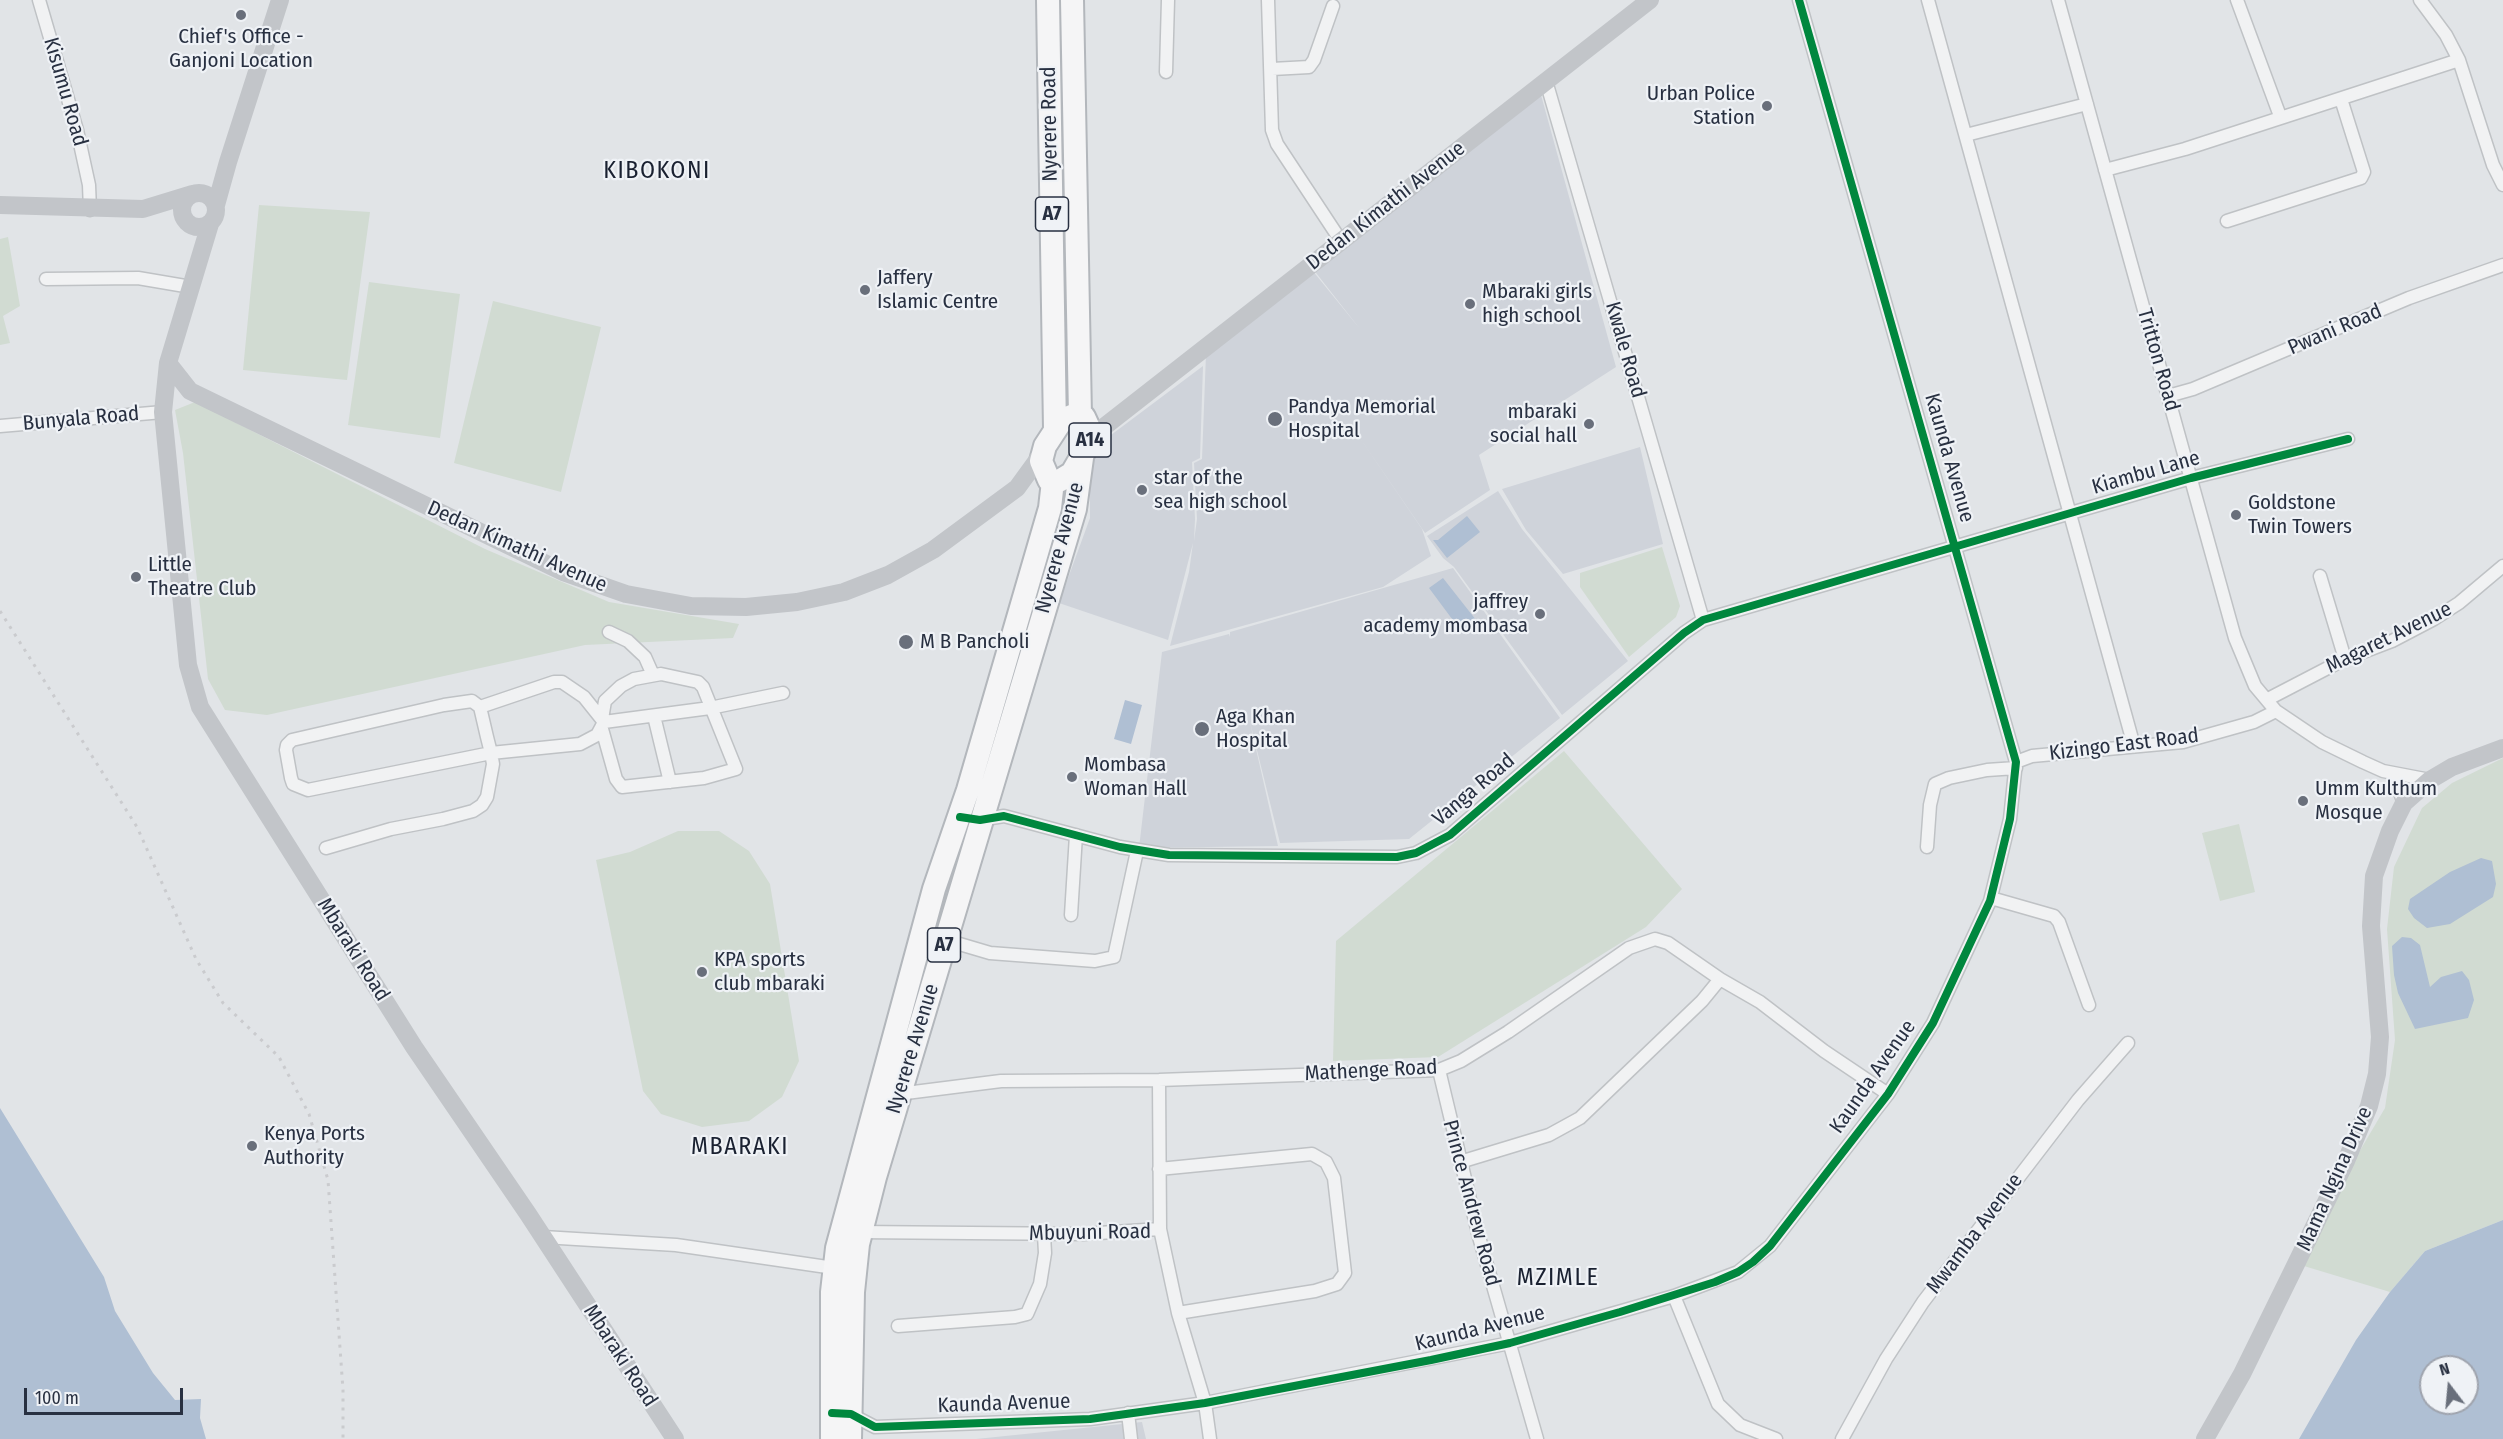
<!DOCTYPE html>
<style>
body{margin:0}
#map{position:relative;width:2503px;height:1439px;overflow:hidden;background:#e1e4e7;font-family:"Fira Sans Condensed",sans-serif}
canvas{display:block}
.north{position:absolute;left:2419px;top:1355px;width:60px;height:60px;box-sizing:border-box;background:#eff2f6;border:2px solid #9fa4ae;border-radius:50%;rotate:344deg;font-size:16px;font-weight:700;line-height:24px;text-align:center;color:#283041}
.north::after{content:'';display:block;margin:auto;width:21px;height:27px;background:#696f7b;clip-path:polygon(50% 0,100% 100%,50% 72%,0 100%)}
.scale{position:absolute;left:24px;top:1388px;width:159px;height:27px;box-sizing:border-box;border:3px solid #283041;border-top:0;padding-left:8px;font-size:18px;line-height:21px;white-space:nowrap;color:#283041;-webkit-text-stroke:4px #eff2f6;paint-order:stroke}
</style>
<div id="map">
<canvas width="2503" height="1439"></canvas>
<div class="north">N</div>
<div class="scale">100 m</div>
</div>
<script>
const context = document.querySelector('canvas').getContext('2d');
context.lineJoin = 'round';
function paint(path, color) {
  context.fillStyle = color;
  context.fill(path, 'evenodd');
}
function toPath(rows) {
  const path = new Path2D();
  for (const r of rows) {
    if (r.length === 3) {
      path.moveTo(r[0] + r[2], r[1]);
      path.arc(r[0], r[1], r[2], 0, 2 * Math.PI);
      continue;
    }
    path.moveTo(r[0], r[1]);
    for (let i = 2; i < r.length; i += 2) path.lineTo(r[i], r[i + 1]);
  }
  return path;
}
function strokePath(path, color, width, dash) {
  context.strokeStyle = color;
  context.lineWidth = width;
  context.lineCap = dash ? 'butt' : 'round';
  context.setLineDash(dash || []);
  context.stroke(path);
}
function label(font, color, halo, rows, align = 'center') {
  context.font = font + ' "Fira Sans Condensed",sans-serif';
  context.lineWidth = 4.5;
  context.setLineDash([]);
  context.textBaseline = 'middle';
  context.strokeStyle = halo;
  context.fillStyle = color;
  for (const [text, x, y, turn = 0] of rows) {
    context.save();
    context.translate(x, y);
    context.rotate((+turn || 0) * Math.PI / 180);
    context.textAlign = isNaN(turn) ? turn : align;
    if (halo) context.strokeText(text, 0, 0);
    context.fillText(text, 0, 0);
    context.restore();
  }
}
const built = toPath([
 [1541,95,1616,367,1479,455,1490,490,1425,533,1351,425,1422,529,1431,556,1383,587,1170,646,1189,572,1193,543,1168,640,1059,603,1090,518,1090,455,1107,438,1203,366,1200,458,1192,462,1195,519,1194,541,1197,519,1194,463,1202,459,1206,354,1312,270,1360,329,1313,269],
 [1640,447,1663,544,1563,574,1526,530,1502,489],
 [1498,491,1522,529,1628,661,1562,715,1454,567,1443,558,1427,536],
 [1453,568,1560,718,1409,839,1280,843,1249,718,1278,846,1139,848,1162,652,1229,634,1230,637,1230,632],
 [1142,1422,1146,1439,976,1439]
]);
const green = toPath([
 [259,205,370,212,347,380,243,370],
 [8,237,20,306,3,316,10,343,0,345,0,239],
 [369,282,460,294,440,438,348,425],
 [493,301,601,327,561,492,454,463],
 [195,402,485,549,609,602,739,624,733,638,585,645,267,715,225,710,208,679,183,453,175,410],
 [1662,547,1680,606,1676,617,1629,657,1580,587,1580,573],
 [1564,751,1682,889,1646,927,1438,1057,1333,1061,1336,941],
 [2503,758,2503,1220,2425,1251,2390,1292,2294,1263,2385,1108,2395,1040,2387,929,2394,867,2422,808,2452,783],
 [2239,824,2255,892,2220,901,2202,833],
 [678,831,719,831,749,851,770,884,799,1061,782,1097,749,1121,702,1127,661,1114,643,1091,596,860,630,852]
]);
const water = toPath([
 [1467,516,1480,532,1447,558,1433,540,1438,540],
 [1443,578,1476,620,1461,631,1429,588],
 [1125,700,1142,705,1131,744,1114,739],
 [2481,858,2492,861,2496,884,2493,897,2450,924,2427,928,2414,918,2408,909,2410,899,2450,872],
 [2402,937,2411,938,2420,945,2430,987,2441,977,2462,971,2469,980,2474,1000,2468,1018,2415,1029,2398,993,2394,975,2392,946],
 [0,1108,104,1277,115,1311,153,1373,175,1400,201,1399,200,1418,206,1439,0,1439],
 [2503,1220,2503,1439,2299,1439,2356,1340,2390,1292,2425,1251],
 [2431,1367,2467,1367,2467,1403,2431,1403]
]);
const street = toPath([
 [39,0,77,130,89,185,90,210],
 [1268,0,1272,130,1277,144,1341,241],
 [1928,0,2134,746],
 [2058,0,2235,638,2255,686,2276,711],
 [2237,0,2280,116],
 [2420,0,2446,35,2459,60,2493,165,2503,185],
 [1272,69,1309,67,1314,60,1333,6],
 [1166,72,1168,0],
 [1546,81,1703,620],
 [1966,135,2087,104],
 [2105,170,2185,149,2459,60],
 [2227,221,2361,178,2364,172,2341,99],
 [46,279,138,278,191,287],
 [2168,396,2193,389,2409,298,2503,265],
 [0,426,163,412],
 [2320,576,2345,659],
 [609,632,628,641,645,657,653,675],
 [2268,699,2345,659,2392,641,2434,619,2459,603,2503,566],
 [654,716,670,782],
 [604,722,710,708,783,693],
 [602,729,616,779,622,787,704,778,736,769,703,687,698,682,661,674,634,679,621,686,605,701,602,719],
 [2016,762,2032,756,2183,742,2254,722,2276,711,2322,742,2363,762,2383,771,2430,780],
 [2392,773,2404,803],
 [979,820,1004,816,1120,847,1169,855,1397,857,1416,853,1450,835,1684,633,1703,620,2191,478,2348,439],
 [1927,847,1930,805,1935,784,1949,778,1987,770,2016,768],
 [326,848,391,829,443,819,473,811,482,805,487,797,493,764,491,753,487,737,480,707,472,701,444,705,292,740,287,745,286,750,291,778,293,784,308,790,491,753,580,744,597,735,604,722,584,697,562,682,554,682,480,707],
 [1991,898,2054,916,2059,922,2089,1005],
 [1071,915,1076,835],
 [946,940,990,953,1095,961,1114,957,1137,851],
 [1439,1070,1479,1237,1537,1439],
 [1159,1080,1160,1229],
 [898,1094,1001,1081,1159,1080,1439,1070,1461,1061,1508,1032,1629,948,1655,939,1668,943,1720,979,1760,1002,1824,1051,1888,1094],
 [1460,1162,1549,1135,1580,1118,1702,1001,1720,979],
 [1159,1169,1312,1154,1326,1162,1334,1178,1345,1273,1337,1284,1315,1291,1178,1313],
 [857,1232,1083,1234,1160,1229,1178,1313,1205,1403,1210,1439],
 [543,1237,676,1245,834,1268],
 [1674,1296,1718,1404,1740,1425,1776,1439],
 [898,1326,1015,1317,1027,1314,1040,1284,1045,1253,1044,1235],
 [1128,1413,1131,1439],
 [850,1414,875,1427,1090,1419,1205,1403,1510,1343,1674,1296,1738,1272,1770,1246,1888,1094,1933,1023,1990,901,2010,819,2016,762,1799,0],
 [1842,1439,1886,1359,1923,1302,2078,1100,2128,1043]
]);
const secondary = toPath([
 [199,210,17],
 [0,205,143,209,192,194],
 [216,205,228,162,280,0],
 [210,224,168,363,163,412,188,665,200,707,414,1047,528,1214,675,1439],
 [168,363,190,391,563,572,626,594,691,606,746,607,797,602,844,592,888,575,933,550,1017,488,1041,455],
 [1091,437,1650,0],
 [2205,1439,2242,1374,2296,1264,2346,1161,2369,1106,2377,1074,2380,1037,2371,926,2374,876,2390,831,2404,803,2430,780,2452,767,2503,748]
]);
const highway = toPath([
 [1048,0,1055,429],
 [1072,0,1080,415],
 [1076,414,1084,417,1090,430,1090,442,1072,473,1059,481,1049,480,1041,461,1045,446,1062,420,1076,414],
 [832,1439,832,1292,837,1248,934,889,968,790,1050,508,1053,481],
 [850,1439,853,1292,858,1244,875,1177,1075,509,1082,458]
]);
const rail = toPath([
 [0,611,137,827,196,959,223,1003,279,1057,309,1114,328,1180,343,1390,343,1439]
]);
const cycleway = toPath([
 [960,817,980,820,1004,816,1120,847,1169,855,1397,857,1416,853,1450,835,1684,633,1703,620,2191,478,2348,439],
 [832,1413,851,1414,875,1427,1090,1419,1205,1403,1431,1360,1510,1343,1620,1312,1715,1282,1738,1272,1753,1262,1770,1246,1888,1094,1933,1023,1990,901,2010,819,2016,762,1799,0]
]);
const markers = [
 [241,15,6,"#696f7b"],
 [1767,106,6,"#696f7b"],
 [865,290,6,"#696f7b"],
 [1470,304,6,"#696f7b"],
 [1275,419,8,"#696f7b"],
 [1589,424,6,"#696f7b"],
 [1142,490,6,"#696f7b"],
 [2236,515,6,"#696f7b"],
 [136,577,6,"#696f7b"],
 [1540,614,6,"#696f7b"],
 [906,642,8,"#696f7b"],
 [1202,729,8,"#696f7b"],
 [1072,777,6,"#696f7b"],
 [2303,801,6,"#696f7b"],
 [702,972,6,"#696f7b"],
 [252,1146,6,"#696f7b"]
];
const shields = [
 [1052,214,33],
 [1090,440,42],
 [944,945,33]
];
const shieldNames = [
 ["A7",1052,214],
 ["A14",1090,440],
 ["A7",944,945]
];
const poiNames = [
 ["Chief's Office -",241,37,"center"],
 ["Ganjoni Location",241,61,"center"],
 ["Urban Police",1755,94,"right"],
 ["Station",1755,118,"right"],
 ["Jaffery",877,278],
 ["Islamic Centre",877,302],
 ["Mbaraki girls",1482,292],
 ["high school",1482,316],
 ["Pandya Memorial",1288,407],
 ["Hospital",1288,431],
 ["mbaraki",1577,412,"right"],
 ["social hall",1577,436,"right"],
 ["star of the",1154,478],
 ["sea high school",1154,502],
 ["Goldstone",2248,503],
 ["Twin Towers",2248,527],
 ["Little",148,565],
 ["Theatre Club",148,589],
 ["jaffrey",1528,602,"right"],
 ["academy mombasa",1528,626,"right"],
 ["M B Pancholi",920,642],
 ["Aga Khan",1216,717],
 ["Hospital",1216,741],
 ["Mombasa",1084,765],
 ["Woman Hall",1084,789],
 ["Umm Kulthum",2315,789],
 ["Mosque",2315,813],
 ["KPA sports",714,960],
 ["club mbaraki",714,984],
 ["Kenya Ports",264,1134],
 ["Authority",264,1158]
];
const streetNames = [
 ["Kisumu Road",65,92,74],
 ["Nyerere Road",1050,124,-91],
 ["Dedan Kimathi Avenue",1386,206,-38],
 ["Pwani Road",2335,330,-23],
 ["Kwale Road",1625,350,74],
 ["Tritton Road",2158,360,74],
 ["Bunyala Road",81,419,-5],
 ["Kaunda Avenue",1949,458,74],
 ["Kiambu Lane",2146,473,-16],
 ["Dedan Kimathi Avenue",517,547,24],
 ["Nyerere Avenue",1060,548,-75],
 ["Magaret Avenue",2389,638,-26],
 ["Kizingo East Road",2124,745,-7],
 ["Vanga Road",1474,790,-40],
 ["Mbaraki Road",353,950,58],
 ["Nyerere Avenue",913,1049,-73],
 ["Mathenge Road",1371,1071,-3],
 ["Kaunda Avenue",1873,1077,-55],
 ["Mama Ngina Drive",2335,1179,-66],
 ["Prince Andrew Road",1471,1203,75],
 ["Mbuyuni Road",1090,1233,-1],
 ["Mwamba Avenue",1975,1234,-53],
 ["Kaunda Avenue",1480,1329,-14],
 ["Mbaraki Road",620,1356,57],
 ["Kaunda Avenue",1004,1404,-2]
];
const quarterNames = [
 ["KIBOKONI",657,171],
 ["MBARAKI",740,1147],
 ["MZIMLE",1558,1278]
];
paint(built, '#cfd3da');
paint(green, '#d1dbd2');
paint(water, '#afbfd3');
strokePath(street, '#bfc2c5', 15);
strokePath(highway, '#b3b7bc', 26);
strokePath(street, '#f1f2f3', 12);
strokePath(secondary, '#c2c5c9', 18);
strokePath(highway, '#f5f5f6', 22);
strokePath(rail, '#cacbce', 3, [3, 6]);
strokePath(cycleway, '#00873e', 8);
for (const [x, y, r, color] of markers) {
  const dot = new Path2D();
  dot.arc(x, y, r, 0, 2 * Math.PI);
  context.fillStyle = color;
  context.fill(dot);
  strokePath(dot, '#eff2f6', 2);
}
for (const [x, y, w] of shields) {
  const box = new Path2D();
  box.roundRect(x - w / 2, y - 17, w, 34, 4.5);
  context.fillStyle = '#eff2f6';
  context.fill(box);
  strokePath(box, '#283041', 1.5);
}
label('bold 20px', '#283041', null, shieldNames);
label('21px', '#283041', '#eff2f6', poiNames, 'left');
label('21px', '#283041', '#eff2f6', streetNames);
context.letterSpacing = '1.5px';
label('24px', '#1a2131', '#eff2f6', quarterNames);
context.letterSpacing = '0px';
</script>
